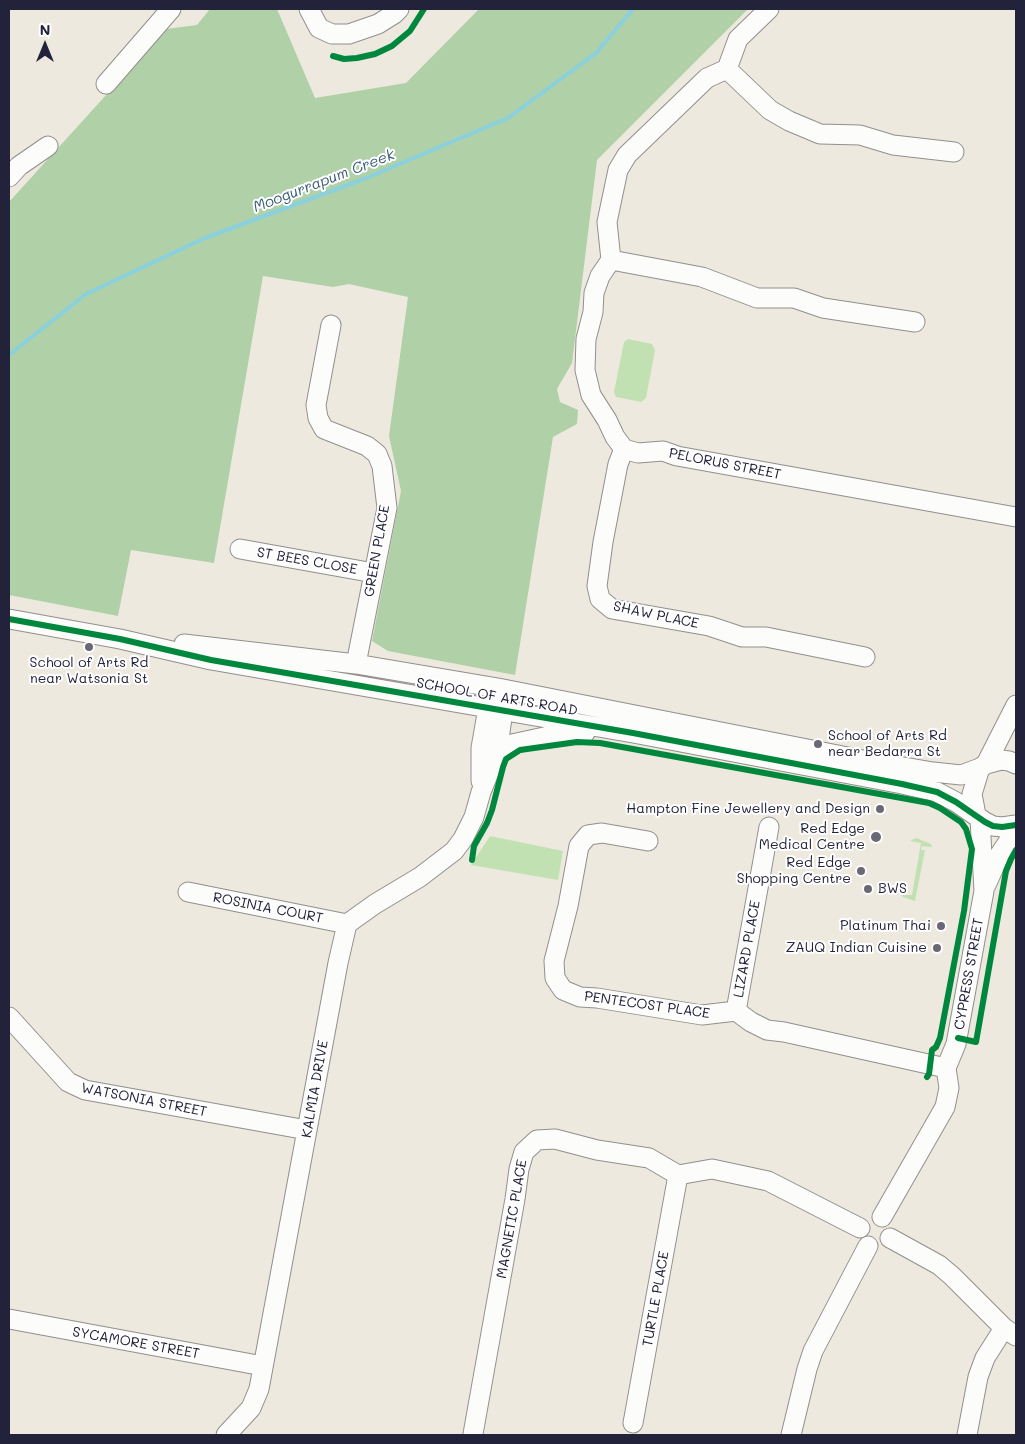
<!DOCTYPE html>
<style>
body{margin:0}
#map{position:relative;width:1025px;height:1444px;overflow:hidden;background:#eee9de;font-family:Mali,sans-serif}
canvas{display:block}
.frame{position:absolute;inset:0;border:10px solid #22223b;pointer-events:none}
.north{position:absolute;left:20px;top:20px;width:50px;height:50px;-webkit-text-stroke:4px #fff;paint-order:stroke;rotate:0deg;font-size:14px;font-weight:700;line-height:20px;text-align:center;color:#22223b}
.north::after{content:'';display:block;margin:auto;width:18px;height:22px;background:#22223b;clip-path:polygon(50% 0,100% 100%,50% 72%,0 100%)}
</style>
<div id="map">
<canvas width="1025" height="1444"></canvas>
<div class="frame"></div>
<div class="north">N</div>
</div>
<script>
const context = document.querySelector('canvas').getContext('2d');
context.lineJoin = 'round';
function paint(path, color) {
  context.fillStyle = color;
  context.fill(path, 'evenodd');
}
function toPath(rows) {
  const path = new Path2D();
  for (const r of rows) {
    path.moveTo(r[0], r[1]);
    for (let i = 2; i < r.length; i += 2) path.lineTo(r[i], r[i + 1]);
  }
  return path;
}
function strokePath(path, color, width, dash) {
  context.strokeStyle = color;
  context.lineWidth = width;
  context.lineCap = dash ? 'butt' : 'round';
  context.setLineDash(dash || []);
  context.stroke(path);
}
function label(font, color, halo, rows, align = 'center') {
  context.font = font + ' Mali,sans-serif';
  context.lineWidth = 4;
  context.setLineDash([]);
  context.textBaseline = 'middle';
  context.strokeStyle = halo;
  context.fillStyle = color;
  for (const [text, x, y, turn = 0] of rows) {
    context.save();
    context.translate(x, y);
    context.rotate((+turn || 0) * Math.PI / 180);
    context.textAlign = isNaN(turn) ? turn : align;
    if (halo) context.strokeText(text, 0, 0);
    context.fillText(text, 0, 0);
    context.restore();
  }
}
const green = toPath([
 [628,339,652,344,655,350,646,398,641,402,616,397,614,392,624,342],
 [490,836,563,851,558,880,471,865],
 [916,838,931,844,932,847,922,846,921,850,925,850,915,901,903,897,901,895,912,895,921,843,910,841]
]);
const forest = toPath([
 [210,9,277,9,315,98,406,83,479,9,748,9,597,160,572,363,557,389,560,402,578,410,577,424,553,437,515,675,388,651,372,641,401,491,389,436,408,297,349,284,333,287,263,276,214,563,131,550,118,616,9,595,9,202,166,29,197,25]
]);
const stream = toPath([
 [9,355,86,294,205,238,364,179,508,118,596,53,633,9]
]);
const minor = toPath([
 [309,9,319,28,332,34,349,34,378,24,394,14,399,9],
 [769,9,738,39,727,69,707,78,627,155,618,170,607,222,611,260,600,276,594,293,593,312,586,339,585,370,591,395,607,420,615,437,624,449,638,453,663,451,677,456,1016,517],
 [727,69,770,110,789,121,820,134,860,135,893,145,954,152],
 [106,84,171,9],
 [9,177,19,166,48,146],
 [611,260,702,277,757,298,794,298,823,308,915,322],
 [331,325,316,405,318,418,324,429,367,446,377,454,382,466,387,508,356,664],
 [624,449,618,464,603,542,597,586,600,599,612,609,709,626,742,637,766,637,865,657],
 [240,549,374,573],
 [9,619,120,639,211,660,633,733,902,784,937,792,956,802,985,822,993,826,1002,827,1016,825],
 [184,644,356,664,498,688,863,760,933,772,961,775,980,768],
 [497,753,505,746,512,744,558,734,585,733],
 [986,764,1016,705],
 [481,781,481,748,488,708,493,698],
 [976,815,972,794,980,768,986,764,1001,760,1009,761,1016,764],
 [648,841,602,833,588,835,579,846,568,906,554,961,555,978,563,990,580,997,597,998,702,1015,736,1011,751,1022,767,1030,784,1032,946,1068],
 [986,885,1000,854,1016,830],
 [188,892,347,924],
 [736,1011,769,827],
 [9,1017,68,1082,85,1090,307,1130],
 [882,1217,945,1107,949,1088,946,1068,956,1044,984,891,980,819],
 [890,1238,939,1265,952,1276,1004,1328,1016,1336],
 [9,1319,263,1366],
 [633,1423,678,1175],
 [473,1434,515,1199,519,1169,524,1152,537,1140,555,1139,597,1150,649,1158,678,1175,712,1169,768,1181,860,1228],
 [226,1435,251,1408,259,1389,338,963,347,924,375,904,420,877,454,851,463,839,474,817,481,792,497,753,503,711,501,699],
 [791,1435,807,1369,813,1351,868,1246],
 [967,1435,978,1377,985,1358,1004,1328]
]);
const cycleway = toPath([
 [333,56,344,59,357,58,375,54,392,46,410,31,424,9],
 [9,619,120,639,211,660,633,733,902,784,937,792,956,802,985,822,993,826,1002,827,1016,825],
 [472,860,474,846,487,823,492,810,503,767,506,759,520,750,577,742,600,743,929,803,940,808,961,822,966,829,972,849,964,911,940,1038,936,1047,932,1050,929,1074,927,1077],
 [958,1038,976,1042,1006,871,1011,859,1016,850]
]);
const markers = [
 [89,647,5,"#696874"],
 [818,744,5,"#696874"],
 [880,809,5,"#696874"],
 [876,837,6,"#696874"],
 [861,871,5,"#696874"],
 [868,889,5,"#696874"],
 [941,926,5,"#696874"],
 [937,948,5,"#696874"]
];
const streetNames = [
 ["PELORUS STREET",725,464,11],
 ["GREEN PLACE",377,551,-80],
 ["ST BEES CLOSE",307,561,10],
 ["SHAW PLACE",656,615,12],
 ["SCHOOL OF ARTS ROAD",497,697,10],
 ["ROSINIA COURT",268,908,11],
 ["LIZARD PLACE",747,949,-80],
 ["CYPRESS STREET",969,974,-80],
 ["PENTECOST PLACE",647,1005,8],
 ["KALMIA DRIVE",315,1089,-80],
 ["WATSONIA STREET",144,1100,11],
 ["MAGNETIC PLACE",512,1219,-80],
 ["TURTLE PLACE",656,1299,-80],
 ["SYCAMORE STREET",136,1343,10]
];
const poiNames = [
 ["School of Arts Rd",89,663,"center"],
 ["near Watsonia St",89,679,"center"],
 ["School of Arts Rd",828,736,"left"],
 ["near Bedarra St",828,752,"left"],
 ["Hampton Fine Jewellery and Design",870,809],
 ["Red Edge",865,829],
 ["Medical Centre",865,845],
 ["Red Edge",851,863],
 ["Shopping Centre",851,879],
 ["BWS",878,889,"left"],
 ["Platinum Thai",931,926],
 ["ZAUQ Indian Cuisine",927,948]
];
const waterNames = [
 ["Moogurrapum Creek",324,181,-21]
];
paint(green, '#c1e1b3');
paint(forest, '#b0d0a7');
strokePath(stream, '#8ad0dd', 4);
strokePath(minor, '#928f8e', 21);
strokePath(minor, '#fcfcfa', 19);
strokePath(cycleway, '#00873e', 6);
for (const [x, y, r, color] of markers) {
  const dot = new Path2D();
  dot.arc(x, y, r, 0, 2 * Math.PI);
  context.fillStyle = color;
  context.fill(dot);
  strokePath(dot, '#fff', 2);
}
label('14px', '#22223b', '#fff', streetNames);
label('14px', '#22223b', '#fff', poiNames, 'right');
label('italic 15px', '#375b73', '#fff', waterNames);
</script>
